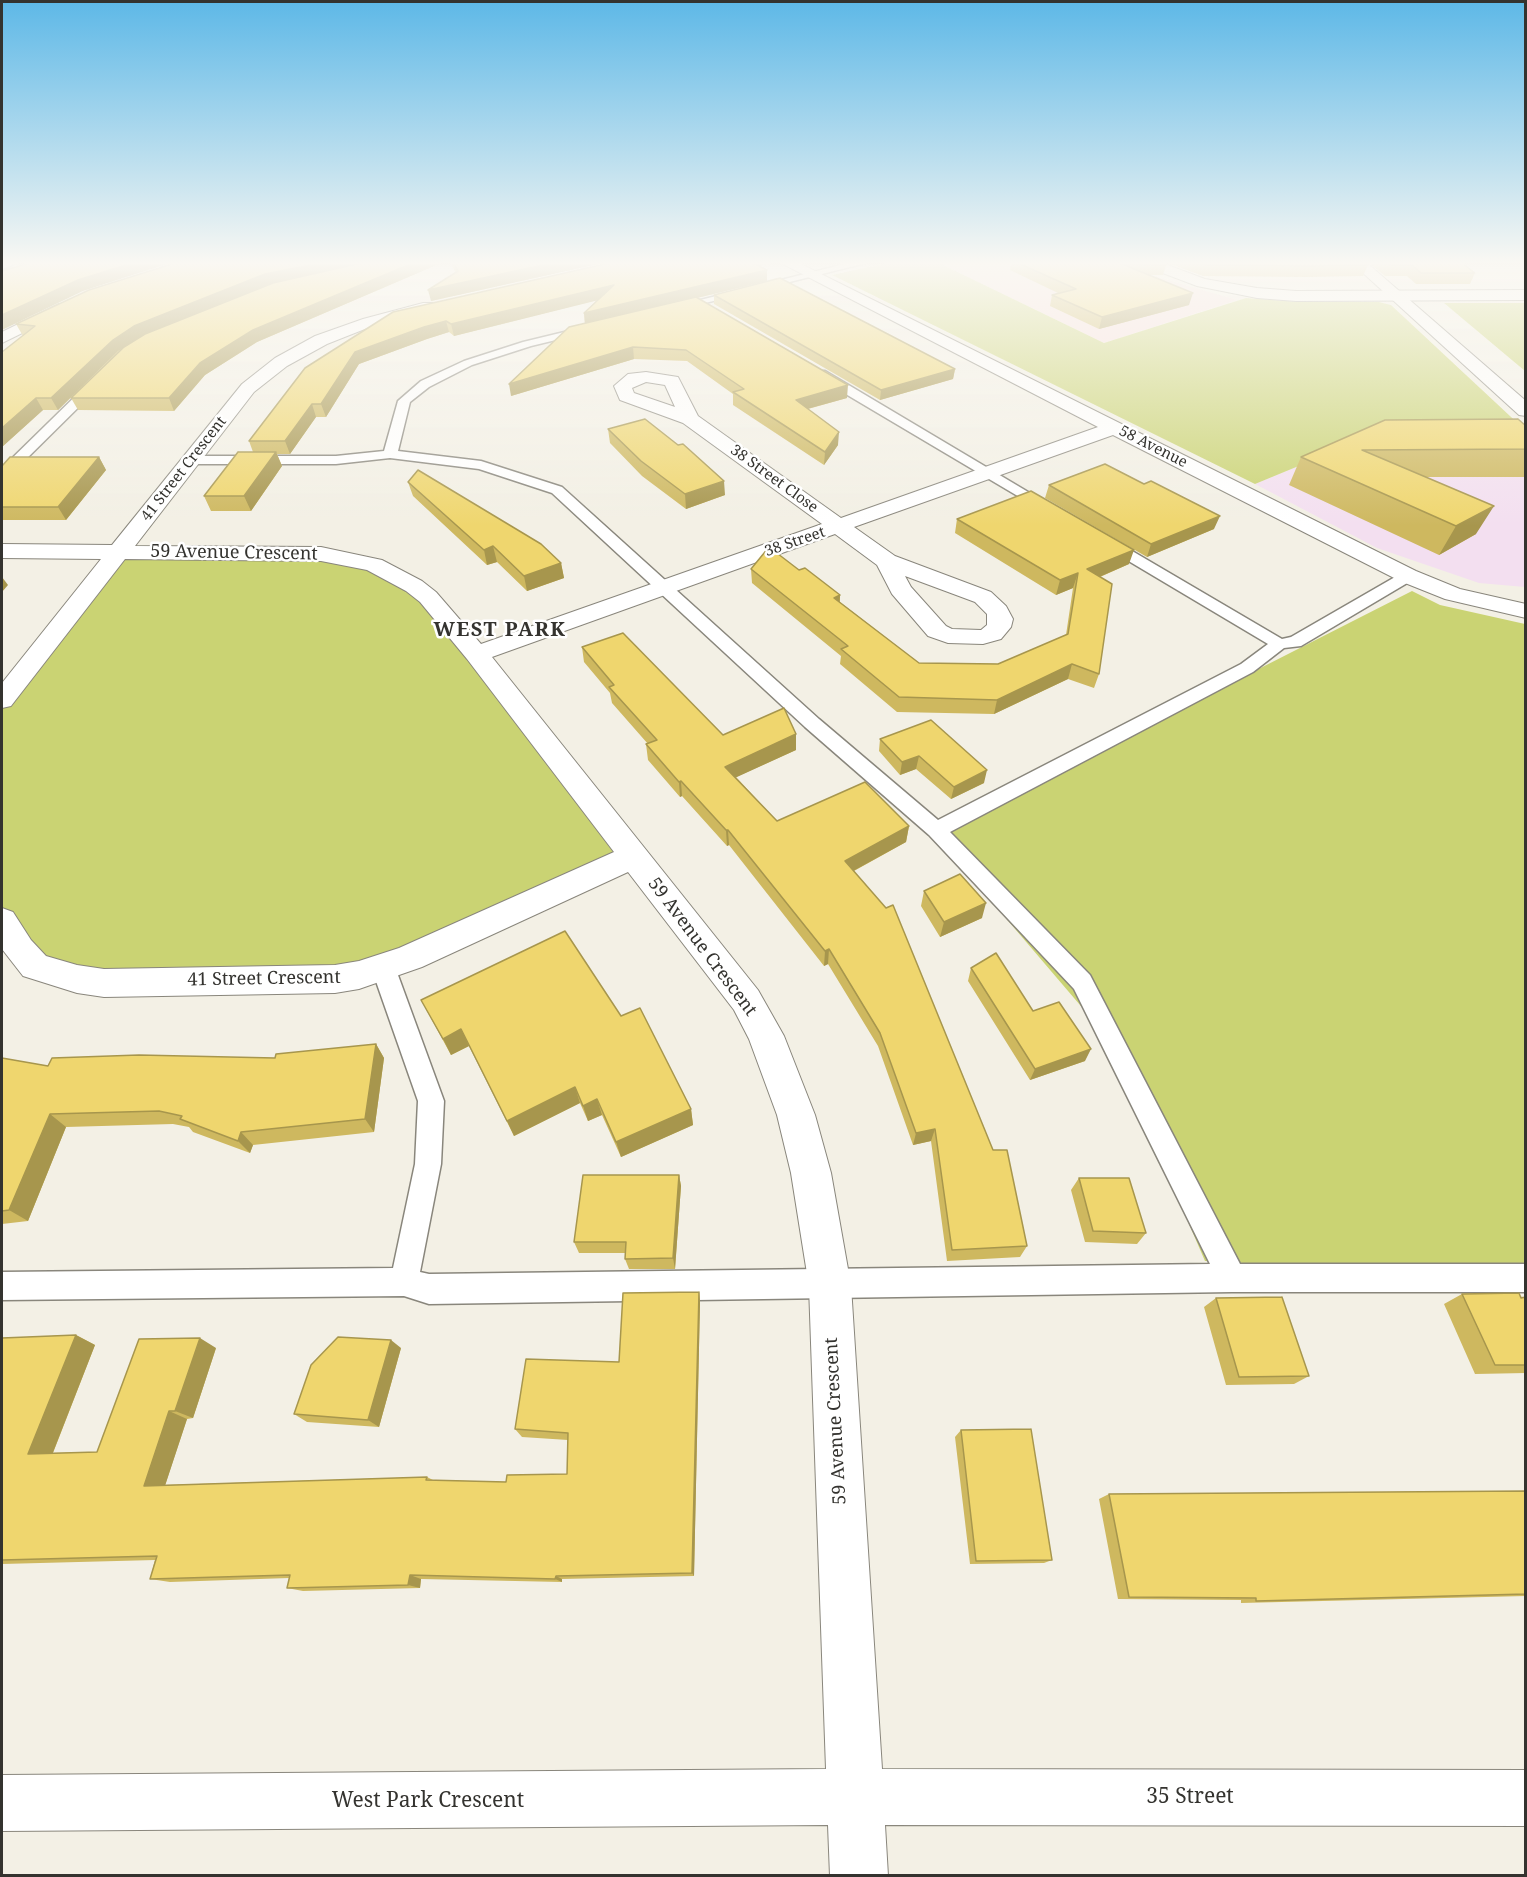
<!DOCTYPE html>
<style>
body{margin:0}
#map{position:relative;width:1527px;height:1877px;overflow:hidden;background:#f3f0e5;font-family:"Noto Serif",serif}
canvas{display:block}
.frame{position:absolute;inset:0;border:3px solid #34332f;pointer-events:none}
</style>
<div id="map">
<canvas width="1527" height="1877"></canvas>
<div class="frame"></div>
</div>
<script>
const context = document.querySelector('canvas').getContext('2d');
context.lineJoin = 'round';
function paint(path, color) {
  context.fillStyle = color;
  context.fill(path, 'evenodd');
}
function toPath(rows) {
  const path = new Path2D();
  for (const r of rows) {
    path.moveTo(r[0], r[1]);
    for (let i = 2; i < r.length; i += 2) path.lineTo(r[i], r[i + 1]);
  }
  return path;
}
function strokePath(path, color, width, dash) {
  context.strokeStyle = color;
  context.lineWidth = width;
  context.lineCap = dash ? 'butt' : 'round';
  context.setLineDash(dash || []);
  context.stroke(path);
}
function label(font, color, halo, rows, align = 'center') {
  context.font = font + ' "Noto Serif",serif';
  context.lineWidth = 5;
  context.setLineDash([]);
  context.textBaseline = 'middle';
  context.strokeStyle = halo;
  context.fillStyle = color;
  for (const [text, x, y, turn = 0] of rows) {
    context.save();
    context.translate(x, y);
    context.rotate((+turn || 0) * Math.PI / 180);
    context.textAlign = isNaN(turn) ? turn : align;
    if (halo) context.strokeText(text, 0, 0);
    context.fillText(text, 0, 0);
    context.restore();
  }
}
const commercial = toPath([
 [1525,436,1525,587,1479,583,1377,548,1255,484,1369,437]
]);
const education = toPath([
 [939,263,1109,263,1237,300,1104,343]
]);
const green = toPath([
 [887,263,939,263,1104,343,1246,298,1300,302,1379,302,1391,305,1525,430,1369,437,1255,484,832,275],
 [1444,303,1525,303,1525,371],
 [119,551,350,559,414,586,634,856,335,979,104,983,19,949,2,921,2,700],
 [1412,591,1440,605,1525,624,1525,1278,1205,1261,1109,1039,934,834]
]);
const service = toPath([
 [2,263,17,263,2,269,2,263],
 [849,263,866,263,673,311,668,308,849,263],
 [589,326,595,329,593,331,531,346,472,365,429,387,410,402,398,451,481,461,562,487,819,719,938,820,1241,664,1268,644,1100,544,1097,541,1100,538,1110,538,1282,639,1291,637,1402,573,1414,573,1416,576,1414,579,1301,646,1284,648,1253,672,950,832,1090,975,1240,1264,1526,1264,1526,1292,1232,1292,429,1304,404,1296,2,1300,2,1272,393,1268,415,1164,418,1101,371,967,375,960,383,958,391,960,395,967,444,1101,441,1164,420,1272,429,1274,1210,1264,1074,989,929,835,805,727,552,493,479,469,390,458,336,464,191,464,184,460,191,456,336,456,384,451,398,401,421,381,464,361,523,342,589,326],
 [817,371,825,371,1055,508,1053,511,1043,511,817,377,817,371],
 [97,378,103,382,101,385,7,478,2,479,2,468,93,379,97,378]
]);
const minor = toPath([
 [781,263,799,263,1416,571,1460,589,1526,604,1526,618,1445,599,1400,581,1113,435,854,527,895,556,991,592,1006,606,1013,619,1011,627,1001,639,983,644,948,643,928,636,892,594,877,565,835,534,492,657,758,990,784,1036,815,1115,831,1173,851,1286,882,1769,1526,1770,1526,1826,885,1825,888,1876,830,1876,828,1825,2,1831,2,1775,826,1769,809,1286,791,1173,777,1115,749,1039,734,1010,628,872,422,967,359,989,335,993,104,997,77,993,23,976,2,949,2,908,13,912,31,940,46,956,77,965,104,969,335,965,359,961,399,948,614,852,467,659,420,602,406,591,367,570,321,561,125,559,11,706,2,708,2,683,101,559,2,558,2,544,112,545,242,384,275,358,315,336,363,319,423,303,435,303,437,306,435,309,375,325,327,344,287,366,254,392,135,546,321,547,382,560,422,581,436,592,481,644,822,524,683,423,620,400,614,386,628,374,646,372,678,377,698,416,841,518,1098,427,781,263],
 [646,382,665,385,675,407,634,393,632,388,646,382],
 [905,576,975,602,987,614,987,625,981,630,952,629,946,626,911,587,905,576],
 [1142,263,1162,263,1205,279,1257,288,1296,291,1526,290,1526,300,1296,301,1257,298,1197,286,1144,266,1142,263],
 [59,304,65,306,67,309,65,312,2,343,2,332,59,304]
]);
const tertiary = toPath([
 [1352,263,1367,263,1526,401,1526,416,1519,415,1352,263]
]);
const wall = toPath([
 [175,263,441,263,257,342,205,375,174,411,78,410,71,398,120,350,58,410,43,410,2,447,23,336,16,324],
 [450,263,602,263,431,301,456,273],
 [609,263,772,263,759,266,767,281,697,298,847,398,808,409,838,445,824,465,733,405,733,394,687,361,634,359,511,396,585,323,584,313,597,300,454,336,449,332,427,339,359,364,326,417,316,417,290,454,277,454,282,466,251,511,211,511,204,496,253,452,249,441,305,368],
 [1011,263,1161,263,1166,265,1163,275,1149,275,1189,305,1099,329,1050,306,1052,295,1058,293,1010,270],
 [1168,263,1365,263,1368,265,1363,276,1306,277,1203,276],
 [1369,263,1462,263,1475,273,1470,284,1416,284,1407,276,1385,276],
 [714,295,955,369,953,379,880,400,714,304],
 [1526,426,1526,477,1427,477,1476,534,1439,555,1289,485,1301,457],
 [608,429,725,495,686,509,642,476,610,443],
 [99,457,106,470,66,520,2,520,2,466],
 [408,482,561,563,564,578,527,591,497,562,487,565,413,496],
 [1144,484,1214,529,1147,557,1045,498,1049,485],
 [957,519,1129,564,1100,577,1099,674,1094,688,1068,679,994,714,897,712,840,664,841,656,752,583,751,569,840,595,840,602,919,663,998,664,1066,635,1073,588,1056,595,955,533],
 [582,647,723,735,796,734,796,750,736,777,777,821,909,826,906,842,854,871,1027,1246,1020,1257,947,1261,931,1141,913,1145,878,1046,828,964,824,966,729,845,727,846,682,796,680,797,648,760,646,744,648,744,612,703,610,693,584,662],
 [880,739,984,783,951,799,916,769,900,775,879,751],
 [924,891,982,918,940,937,921,906],
 [971,968,1033,1011,1085,1061,1030,1080,968,981],
 [421,1000,621,1016,691,1109,693,1125,621,1157,602,1115,588,1121,580,1103,514,1136,469,1046,451,1055],
 [376,1044,384,1058,374,1132,253,1145,250,1153,193,1132,189,1127,173,1124,66,1127,28,1221,2,1224,2,1058,48,1066,275,1058],
 [679,1175,681,1186,675,1269,629,1269,625,1259,626,1253,579,1253,574,1242],
 [1079,1178,1146,1233,1137,1244,1085,1242,1071,1190],
 [699,1292,700,1302,694,1576,562,1579,562,1582,421,1579,420,1588,303,1591,287,1588,289,1578,170,1582,150,1579,155,1560,2,1564,2,1338,76,1335,95,1345,53,1453,97,1452,216,1348,193,1418,187,1419,165,1485,427,1477,433,1480,506,1482,567,1474,568,1440,522,1437,515,1429,619,1362],
 [1462,1294,1526,1297,1526,1373,1475,1374,1444,1304],
 [1216,1298,1309,1376,1294,1384,1226,1385,1204,1307],
 [401,1348,379,1427,307,1422,294,1414],
 [961,1430,1052,1560,1044,1563,970,1564,955,1437],
 [1526,1491,1526,1596,1241,1603,1241,1600,1118,1599,1099,1499,1109,1494]
]);
const shadedWall = toPath([
 [132,263,170,263,83,291,2,330,2,315,78,280],
 [321,263,379,263,140,338,118,351,58,410,51,398,113,340,134,326,265,274],
 [413,263,441,263,257,342,205,375,174,411,169,398,200,363,253,330],
 [552,263,602,263,431,301,428,290],
 [744,263,772,263,744,269],
 [767,270,767,281,585,325,584,313],
 [614,285,615,296,454,336,451,324],
 [1193,293,1189,305,1099,329,1102,317],
 [446,321,449,332,427,339,359,364,326,417,321,404,355,352,424,327],
 [633,347,634,359,511,396,509,384],
 [955,369,953,379,880,400,881,390],
 [848,385,847,398,796,412,796,400],
 [36,398,43,410,2,447,2,428],
 [312,404,316,417,290,454,285,441],
 [839,432,838,445,824,465,825,452],
 [276,452,282,466,251,511,244,496],
 [99,457,106,470,66,520,58,507],
 [724,481,725,495,686,509,685,494],
 [1494,506,1476,534,1439,555,1456,526],
 [1220,516,1214,529,1147,557,1151,544],
 [493,546,497,562,487,565,484,550],
 [1134,550,1129,564,1083,584,1087,569],
 [561,563,564,578,527,591,524,576],
 [1078,573,1073,588,1056,595,1060,580],
 [2,577,8,585,2,592],
 [840,595,839,610,834,598],
 [1072,664,1068,679,994,714,997,700],
 [796,734,796,750,726,782,725,767],
 [919,756,916,769,900,775,902,762],
 [987,770,984,783,951,799,954,787],
 [681,781,682,796,680,797,679,782],
 [909,826,906,842,844,876,845,861],
 [726,830,728,830,729,845,727,846],
 [986,903,982,918,940,937,944,922],
 [829,949,828,964,824,966,825,951],
 [461,1029,469,1046,451,1055,443,1039],
 [376,1044,384,1058,374,1132,365,1119],
 [1091,1049,1085,1061,1030,1080,1035,1069],
 [575,1087,580,1103,514,1136,507,1121],
 [597,1099,602,1115,588,1121,583,1106],
 [691,1109,693,1125,621,1157,616,1142],
 [50,1114,66,1127,28,1221,9,1210],
 [935,1129,931,1141,913,1145,916,1133],
 [241,1132,253,1145,250,1153,238,1141],
 [679,1175,681,1186,675,1269,673,1258],
 [699,1292,700,1302,694,1576,692,1573],
 [76,1335,95,1345,50,1460,28,1454],
 [200,1338,216,1348,193,1418,175,1411],
 [391,1340,401,1348,379,1427,368,1420],
 [169,1411,187,1419,163,1492,144,1486],
 [410,1575,421,1579,420,1588,408,1585],
 [556,1576,562,1579,562,1582,555,1579]
]);
const building = toPath([
 [29,263,132,263,78,280,2,315,2,271,29,263],
 [175,263,321,263,265,274,134,326,113,340,51,398,36,398,2,428,2,352,35,326,16,324,89,290,175,263],
 [361,263,413,263,253,330,200,363,169,398,71,398,124,347,145,334,273,283,361,263],
 [454,263,552,263,428,290,458,271,454,263],
 [609,263,753,263,767,270,584,313,614,285,451,324,446,321,424,327,355,352,321,404,312,404,285,441,249,441,305,368,393,312,609,263],
 [1018,263,1161,263,1166,265,1122,264,1193,293,1102,317,1052,295,1076,289,1018,263],
 [1200,263,1365,263,1368,265,1310,266,1206,265,1200,263],
 [1387,263,1462,263,1475,273,1421,273,1412,265,1390,265,1387,263],
 [780,278,955,369,881,390,714,295,780,278],
 [696,297,848,385,796,400,839,432,825,452,733,392,744,389,686,350,633,347,509,384,569,327,696,297],
 [645,419,678,445,683,444,724,481,685,494,641,461,608,429,645,419],
 [1518,419,1526,426,1526,449,1362,450,1494,506,1456,526,1301,457,1385,420,1518,419],
 [238,452,276,452,244,496,204,496,238,452],
 [10,457,99,457,58,507,2,507,2,466,10,457],
 [1105,464,1144,484,1151,481,1220,516,1151,544,1049,485,1105,464],
 [418,470,541,544,561,563,524,576,493,546,484,550,408,482,418,470],
 [1031,491,1134,550,1087,569,1112,584,1099,674,1072,664,997,700,899,697,841,649,848,646,751,569,769,547,799,570,805,568,840,595,834,598,919,663,998,664,1068,634,1078,573,1060,580,957,519,1031,491],
 [623,633,723,735,784,708,796,734,725,767,777,821,865,782,909,826,845,861,886,908,893,905,993,1150,1007,1150,1027,1246,952,1250,935,1129,916,1133,880,1033,829,949,825,951,728,830,726,830,681,781,679,782,646,744,657,740,609,687,614,685,582,647,623,633],
 [931,720,987,770,954,787,919,756,902,762,880,739,931,720],
 [960,874,986,903,944,922,924,891,960,874],
 [565,931,621,1016,640,1008,691,1109,616,1142,597,1099,583,1106,575,1087,507,1121,461,1029,443,1039,421,1000,565,931],
 [996,953,1033,1011,1059,1002,1091,1049,1035,1069,971,968,996,953],
 [376,1044,365,1119,241,1132,238,1141,180,1119,182,1116,159,1111,50,1114,9,1210,2,1211,2,1058,48,1066,52,1058,139,1055,275,1058,276,1054,376,1044],
 [583,1175,679,1175,673,1258,625,1259,626,1242,574,1242,583,1175],
 [1079,1178,1129,1178,1146,1233,1093,1231,1079,1178],
 [699,1292,692,1573,556,1576,555,1579,410,1575,408,1585,287,1588,290,1575,150,1579,157,1556,2,1560,2,1338,76,1335,28,1454,97,1452,139,1339,200,1338,175,1411,169,1411,144,1486,427,1477,426,1480,506,1482,507,1475,567,1474,568,1433,515,1429,526,1359,619,1362,623,1293,699,1292],
 [1519,1293,1521,1298,1526,1297,1526,1365,1495,1365,1462,1294,1519,1293],
 [1282,1297,1309,1376,1239,1377,1216,1298,1282,1297],
 [338,1337,391,1340,368,1420,294,1414,311,1365,338,1337],
 [1031,1429,1052,1560,976,1561,961,1430,1031,1429],
 [1526,1491,1526,1594,1256,1601,1256,1598,1129,1597,1109,1494,1526,1491]
]);
const farStreetnames = [
 ["58 Avenue",1153,447,27],
 ["41 Street Crescent",184,469,-52],
 ["38 Street Close",774,479,36],
 ["38 Street",795,542,-19]
];
const streetNames = [
 ["59 Avenue Crescent",234,553,1],
 ["59 Avenue Crescent",702,947,53],
 ["41 Street Crescent",264,979,-1],
 ["59 Avenue Crescent",836,1421,-93]
];
const farDistrictnames = [
 ["WEST PARK",500,630]
];
const nearStreetnames = [
 ["35 Street",1190,1797],
 ["West Park Crescent",428,1801]
];
paint(commercial, '#f3dff0');
paint(education, '#fadfe0');
paint(green, '#cad373');
strokePath(service, '#89867c', 3);
strokePath(minor, '#89867c', 2);
strokePath(tertiary, '#89867c', 2);
paint(service, '#fff');
paint(minor, '#fff');
paint(tertiary, '#fff');
paint(wall, '#ceb85f');
paint(shadedWall, '#a7964d');
paint(building, '#efd66e');
strokePath(building, '#a7964d', 1.5);
const sky = context.createLinearGradient(0, 0, 0, 526);
sky.addColorStop(0, '#5db8e7');
sky.addColorStop(0.5, '#faf8f3');
sky.addColorStop(1, '#faf8f300');
context.fillStyle = sky;
context.fillRect(0, 0, 1527, 526);
label('15px', '#34332f', '#fff', farStreetnames);
label('18px', '#34332f', '#fff', streetNames);
context.letterSpacing = '1.5px';
label('bold 20px', '#34332f', '#fff', farDistrictnames);
context.letterSpacing = '0px';
label('21px', '#34332f', '#fff', nearStreetnames);
</script>
